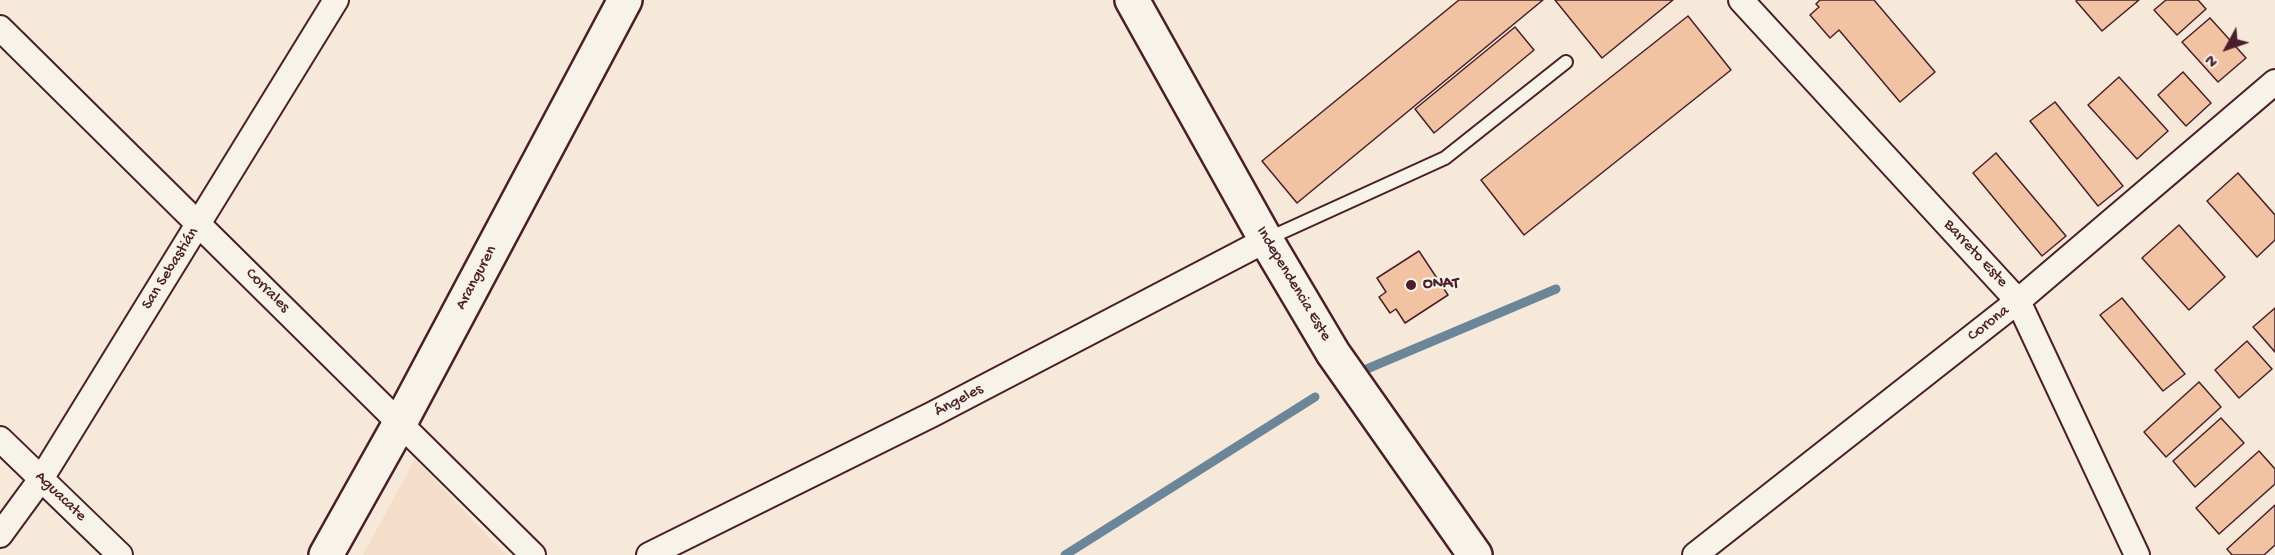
<!DOCTYPE html>
<meta charset="utf-8">
<style>
body{margin:0}
#map{position:relative;width:2275px;height:555px;overflow:hidden;background:#f6e9da;font-family:"Gochi Hand",sans-serif}
canvas{display:block}
.north{position:absolute;left:2197px;top:18px;width:60px;height:60px;-webkit-text-stroke:4px #f7f3e8;paint-order:stroke;rotate:230deg;font-size:16px;font-weight:700;line-height:24px;text-align:center;color:#4a1f2b}
.north::after{content:'';display:block;margin:auto;width:21px;height:27px;background:#4a1f2b;clip-path:polygon(50% 0,100% 100%,50% 72%,0 100%)}
</style>
<div id="map">
<canvas width="2275" height="555"></canvas>
<div class="north">N</div>
</div>
<script>
const context = document.querySelector('canvas').getContext('2d');
context.lineJoin = 'round';
function paint(path, color) {
  context.fillStyle = color;
  context.fill(path, 'evenodd');
}
function toPath(rows) {
  const path = new Path2D();
  for (const r of rows) {
    path.moveTo(r[0], r[1]);
    for (let i = 2; i < r.length; i += 2) path.lineTo(r[i], r[i + 1]);
  }
  return path;
}
function strokePath(path, color, width, dash) {
  context.strokeStyle = color;
  context.lineWidth = width;
  context.lineCap = dash ? 'butt' : 'round';
  context.setLineDash(dash || []);
  context.stroke(path);
}
function label(font, color, halo, rows, align = 'center') {
  context.font = font + ' "Gochi Hand",sans-serif';
  context.lineWidth = 4.5;
  context.setLineDash([]);
  context.textBaseline = 'middle';
  context.strokeStyle = halo;
  context.fillStyle = color;
  for (const [text, x, y, turn = 0] of rows) {
    context.save();
    context.translate(x, y);
    context.rotate((+turn || 0) * Math.PI / 180);
    context.textAlign = isNaN(turn) ? turn : align;
    if (halo) context.strokeText(text, 0, 0);
    context.fillText(text, 0, 0);
    context.restore();
  }
}
const built = toPath([
 [415,459,506,555,363,555]
]);
const stream = toPath([
 [1362,371,1556,289],
 [1065,555,1315,397]
]);
const building = toPath([
 [1459,0,1543,0,1297,203,1262,161,1459,0],
 [1555,0,1673,0,1602,58,1555,0],
 [1820,0,1874,0,1935,72,1900,102,1839,30,1830,38,1810,15,1819,7,1816,4,1820,0],
 [2077,0,2139,0,2102,31,2076,1,2077,0],
 [2166,0,2198,0,2206,9,2177,35,2154,10,2166,0],
 [1688,16,1731,70,1524,235,1481,180,1688,16],
 [2210,18,2246,58,2218,82,2182,42,2210,18],
 [1515,27,1534,50,1434,133,1415,109,1515,27],
 [2183,72,2211,103,2186,126,2158,95,2183,72],
 [2119,77,2168,131,2137,159,2088,105,2119,77],
 [2055,102,2123,186,2098,206,2030,121,2055,102],
 [1996,153,2066,236,2042,256,1973,173,1996,153],
 [2238,173,2275,215,2275,240,2257,257,2207,201,2238,173],
 [2179,225,2225,277,2189,310,2142,258,2179,225],
 [1419,251,1448,295,1405,323,1396,309,1390,313,1379,297,1386,292,1377,278,1419,251],
 [2122,298,2185,374,2163,391,2100,315,2122,298],
 [2275,308,2275,352,2253,327,2275,308],
 [2247,341,2272,369,2239,398,2215,370,2247,341],
 [2199,382,2221,407,2166,457,2144,432,2199,382],
 [2221,418,2244,443,2195,487,2173,461,2221,418],
 [2259,451,2275,469,2275,484,2219,534,2196,508,2259,451],
 [2275,505,2275,545,2264,555,2232,555,2227,549,2275,505]
]);
const lane = toPath([
 [1267,239,1445,158,1566,62]
]);
const street = toPath([
 [1741,0,2018,301,2137,555],
 [0,28,533,555],
 [0,439,120,555],
 [0,535,41,479,336,0],
 [649,555,933,414,1266,240],
 [1695,555,2018,301,2275,82]
]);
const secondary = toPath([
 [1132,0,1266,240,1333,353,1475,555],
 [326,555,400,423,625,0]
]);
const markers = [
 [1411,285,6,"#4a1f2b"]
];
const streetNames = [
 ["Barreto Este",1975,254,47],
 ["San Sebastián",171,269,-58],
 ["Aranguren",477,278,-62],
 ["Independencia Este",1293,284,59],
 ["Corrales",267,291,45],
 ["Corona",1989,324,-38],
 ["Ángeles",959,401,-28],
 ["Aguacate",60,497,44]
];
const poiNames = [
 ["ONAT",1423,285]
];
paint(built, '#f5dec9');
strokePath(stream, '#6b8599', 9);
paint(building, '#f2c3a2');
strokePath(building, '#4a1f2b', 1.5);
strokePath(lane, '#4a1f2b', 16);
strokePath(street, '#4a1f2b', 28);
strokePath(secondary, '#4a1f2b', 38);
strokePath(lane, '#f7f3e8', 12);
strokePath(street, '#f7f3e8', 24);
strokePath(secondary, '#f7f3e8', 33);
for (const [x, y, r, color] of markers) {
  const dot = new Path2D();
  dot.arc(x, y, r, 0, 2 * Math.PI);
  context.fillStyle = color;
  context.fill(dot);
  strokePath(dot, '#f7f3e8', 2);
}
label('16px', '#4a1f2b', '#f7f3e8', streetNames);
label('bold 16px', '#4a1f2b', '#f7f3e8', poiNames, 'left');
</script>
